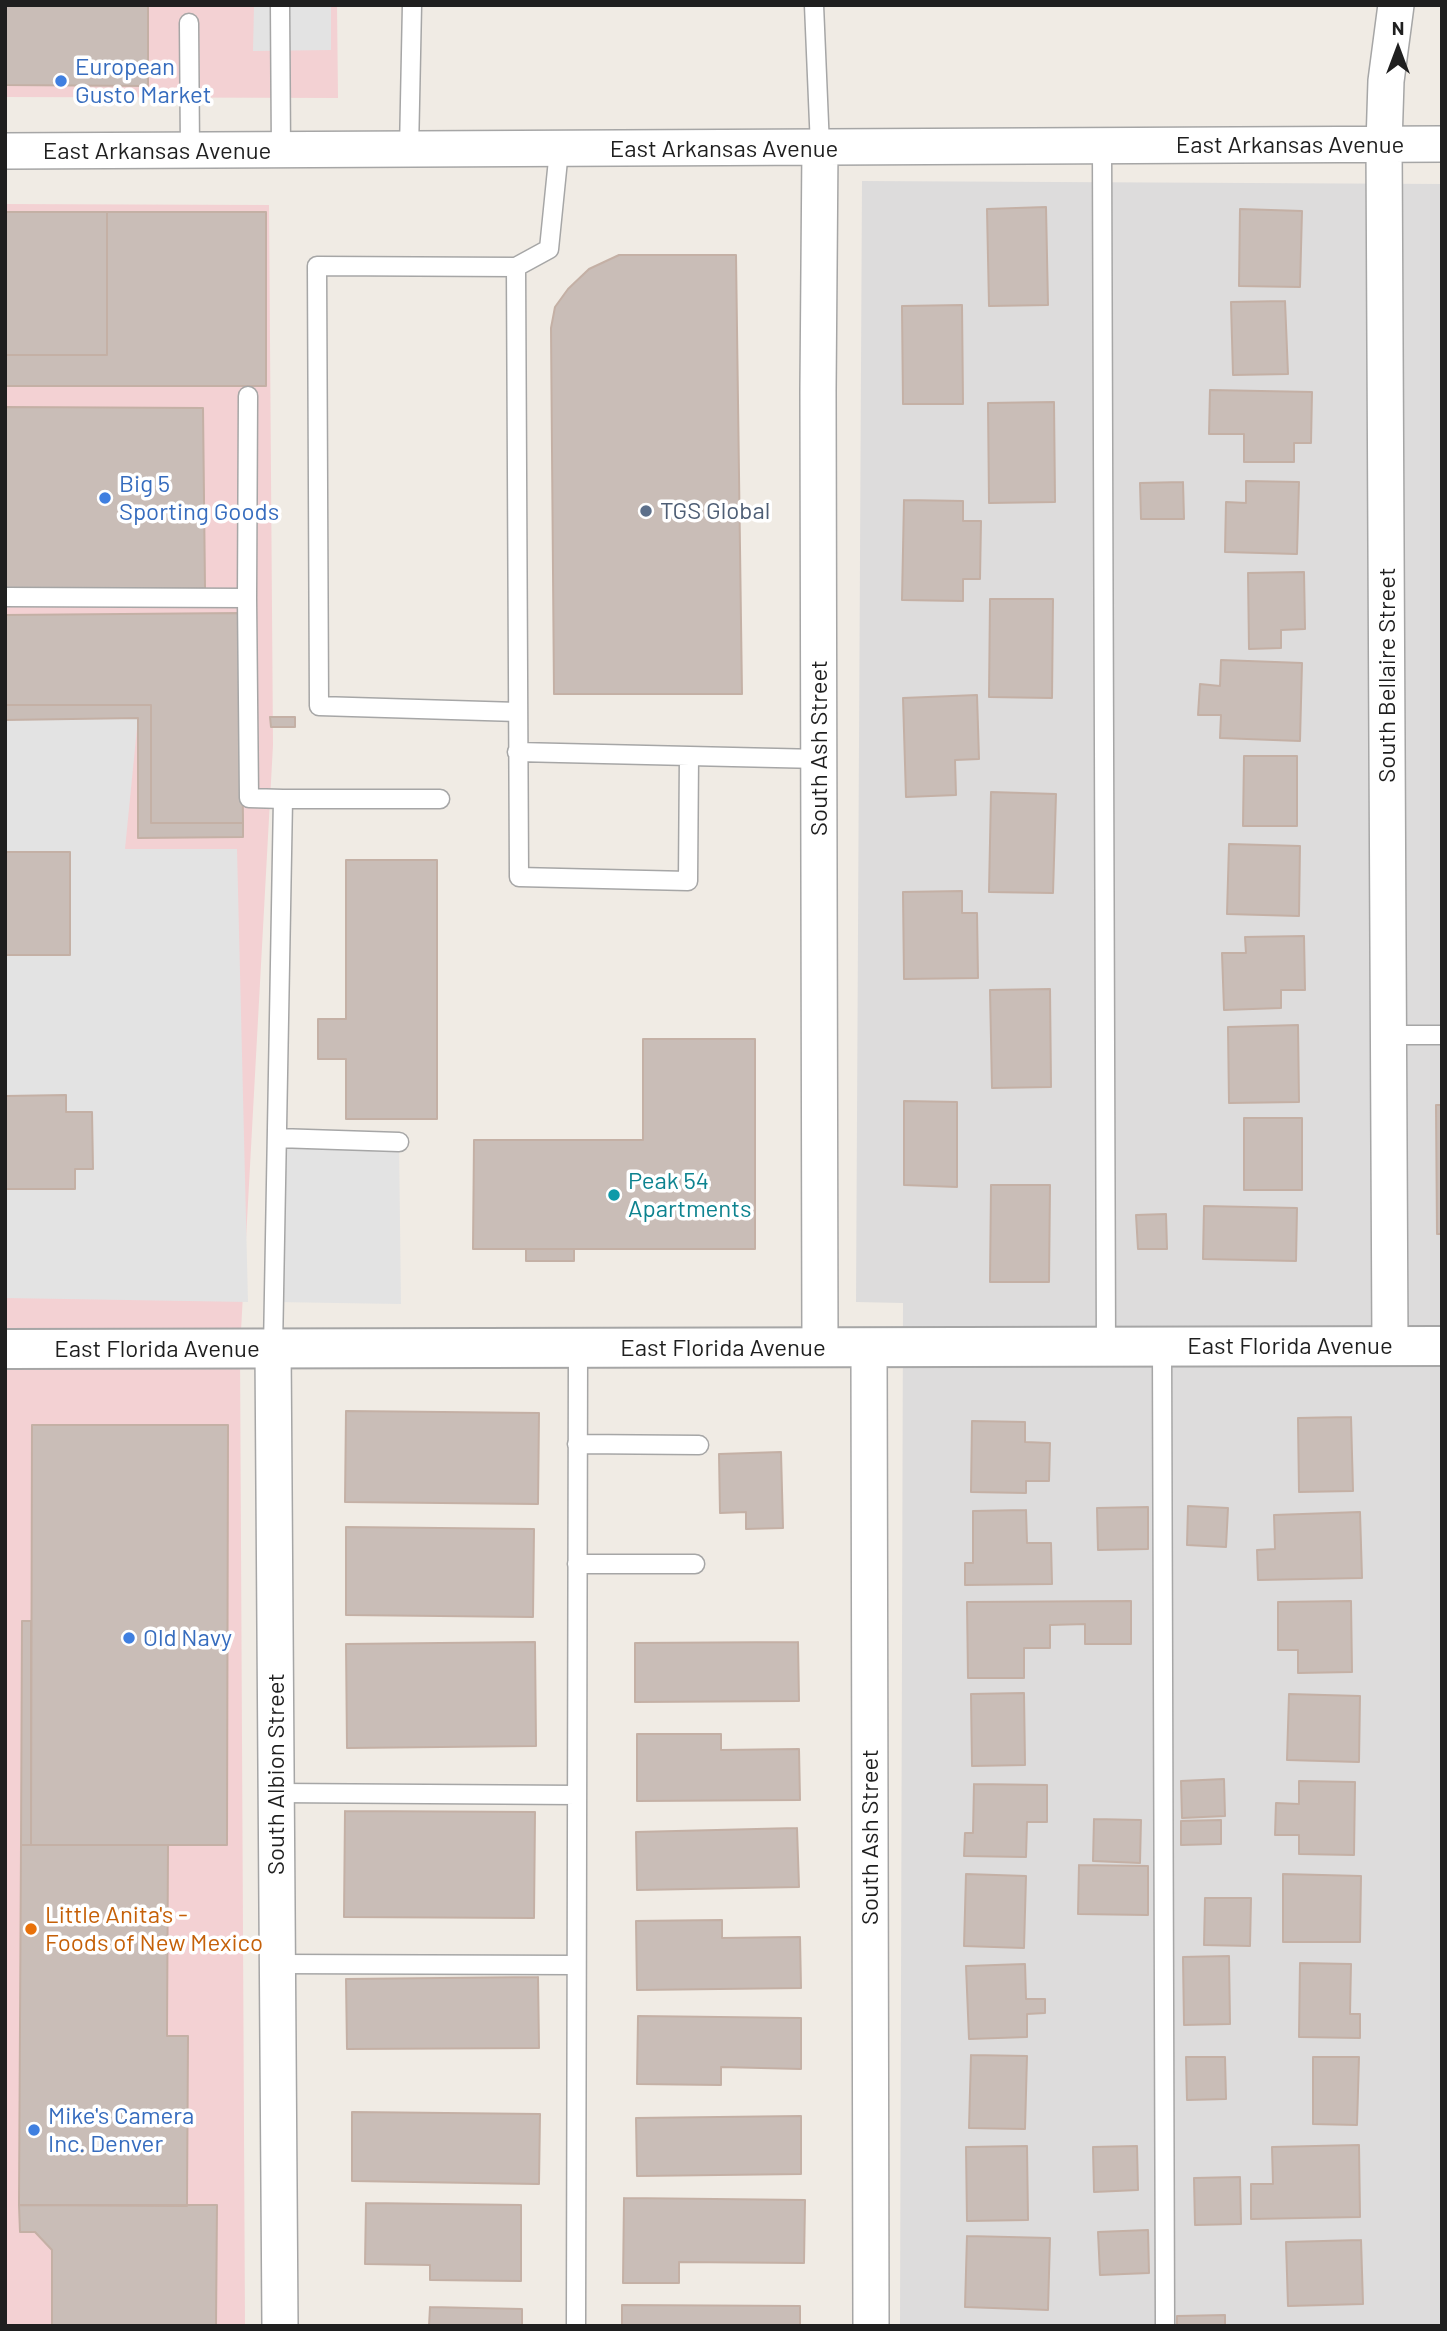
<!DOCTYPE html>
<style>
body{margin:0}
#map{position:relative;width:1447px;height:2331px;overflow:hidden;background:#f0ebe4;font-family:Barlow,sans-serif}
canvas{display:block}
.frame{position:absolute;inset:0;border:7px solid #1f1f1f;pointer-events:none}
.north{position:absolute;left:1363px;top:14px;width:70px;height:70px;-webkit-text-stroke:5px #fff;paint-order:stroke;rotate:0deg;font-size:19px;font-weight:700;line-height:28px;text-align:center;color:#1f1f1f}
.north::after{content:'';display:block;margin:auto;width:24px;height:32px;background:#1f1f1f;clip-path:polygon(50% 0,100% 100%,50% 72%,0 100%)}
</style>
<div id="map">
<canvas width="1447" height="2331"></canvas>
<div class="frame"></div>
<div class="north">N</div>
</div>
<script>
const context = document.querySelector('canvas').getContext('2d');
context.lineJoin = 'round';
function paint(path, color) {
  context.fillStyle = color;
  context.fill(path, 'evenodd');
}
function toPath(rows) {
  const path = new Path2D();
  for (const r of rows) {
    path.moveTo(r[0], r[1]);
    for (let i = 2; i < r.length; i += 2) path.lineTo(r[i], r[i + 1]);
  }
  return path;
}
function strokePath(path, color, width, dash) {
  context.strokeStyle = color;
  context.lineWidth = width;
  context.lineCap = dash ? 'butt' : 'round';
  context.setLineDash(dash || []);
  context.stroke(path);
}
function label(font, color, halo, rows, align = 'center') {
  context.font = font + ' Barlow,sans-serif';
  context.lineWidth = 7;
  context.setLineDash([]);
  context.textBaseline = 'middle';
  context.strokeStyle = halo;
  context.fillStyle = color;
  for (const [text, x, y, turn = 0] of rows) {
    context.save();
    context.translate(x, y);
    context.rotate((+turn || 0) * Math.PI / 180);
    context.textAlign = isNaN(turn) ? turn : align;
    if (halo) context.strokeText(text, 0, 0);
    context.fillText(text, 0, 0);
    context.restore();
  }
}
const residential = toPath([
 [862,181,1442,184,1442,2326,900,2326,903,1303,856,1302]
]);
const commercial = toPath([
 [5,5,337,5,338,98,5,97],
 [5,204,269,205,273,745,240,1349,245,2326,5,2326]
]);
const parking = toPath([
 [254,5,331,5,331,50,253,51],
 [138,718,125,849,237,849,248,1302,5,1298,5,720],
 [277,1138,399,1142,401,1304,274,1302]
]);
const building = toPath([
 [5,5,148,5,148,86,5,85,5,5],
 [1046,207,1048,305,989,306,987,209,1046,207],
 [1240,209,1302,211,1300,287,1239,286,1240,209],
 [5,212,107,212,107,355,5,355,5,212],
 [107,212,266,212,266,386,5,386,5,355,107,355,107,212],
 [619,255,736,255,742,694,554,694,551,328,555,307,568,289,589,269,619,255],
 [1285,301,1288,374,1233,375,1231,302,1285,301],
 [962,305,963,404,903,404,902,306,962,305],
 [1210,390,1312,392,1311,443,1294,443,1294,462,1244,462,1244,434,1209,434,1210,390],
 [1054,402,1055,502,989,503,988,403,1054,402],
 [5,407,203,408,205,588,5,589,5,407],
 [1246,481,1299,482,1297,554,1225,552,1226,502,1246,503,1246,481],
 [1183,482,1184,519,1141,519,1140,483,1183,482],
 [904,500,963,501,963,521,981,521,980,579,963,579,963,601,902,600,904,500],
 [1304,572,1305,629,1281,630,1281,648,1249,649,1248,573,1304,572],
 [990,599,1053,599,1052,698,989,697,990,599],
 [241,613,243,823,151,823,151,705,5,705,5,615,241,613],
 [1221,660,1302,663,1300,741,1220,738,1221,715,1198,715,1200,684,1220,686,1221,660],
 [977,695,979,759,955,760,956,795,906,797,903,698,977,695],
 [5,705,151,705,151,823,243,823,243,837,138,838,138,718,5,720,5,705],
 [270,717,295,717,295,727,271,727,270,717],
 [1244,756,1297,756,1297,826,1243,826,1244,756],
 [991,792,1056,794,1053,893,989,892,991,792],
 [1229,844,1300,846,1299,916,1227,914,1229,844],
 [5,852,70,852,70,955,5,955,5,852],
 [346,860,437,860,437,1119,346,1119,346,1059,318,1059,318,1019,346,1019,346,860],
 [962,891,962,913,977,913,978,978,904,979,903,892,962,891],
 [1304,936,1305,990,1281,990,1281,1008,1224,1010,1222,953,1246,953,1245,937,1304,936],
 [1050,989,1051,1087,992,1088,990,990,1050,989],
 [1298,1025,1299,1102,1229,1103,1228,1027,1298,1025],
 [643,1039,755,1039,755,1249,473,1249,474,1140,643,1140,643,1039],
 [66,1095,66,1112,92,1112,93,1169,75,1169,75,1189,5,1189,5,1096,66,1095],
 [904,1101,957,1102,957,1187,904,1185,904,1101],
 [1436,1105,1442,1105,1442,1234,1437,1234,1436,1105],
 [1244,1118,1302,1118,1302,1190,1244,1190,1244,1118],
 [991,1185,1050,1185,1049,1282,990,1282,991,1185],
 [1204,1206,1297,1208,1296,1261,1203,1259,1204,1206],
 [1166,1214,1167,1249,1138,1249,1136,1215,1166,1214],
 [526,1249,574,1249,574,1261,526,1261,526,1249],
 [346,1411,539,1413,538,1504,345,1502,346,1411],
 [1351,1417,1353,1491,1299,1492,1298,1418,1351,1417],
 [972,1421,1025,1422,1025,1442,1050,1443,1049,1481,1026,1481,1026,1493,971,1492,972,1421],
 [32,1425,228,1425,227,1845,31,1845,32,1425],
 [781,1452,783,1528,746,1529,746,1512,720,1513,719,1454,781,1452],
 [1188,1506,1228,1508,1226,1547,1187,1545,1188,1506],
 [1148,1507,1148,1549,1098,1550,1097,1508,1148,1507],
 [1026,1510,1027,1543,1051,1543,1052,1584,965,1585,965,1563,973,1563,973,1511,1026,1510],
 [1360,1512,1362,1578,1258,1580,1257,1550,1275,1549,1274,1515,1360,1512],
 [346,1527,534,1529,533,1617,346,1615,346,1527],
 [1131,1601,1131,1644,1085,1644,1085,1624,1050,1625,1050,1648,1024,1648,1024,1678,968,1678,967,1602,1131,1601],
 [1351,1601,1352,1672,1298,1673,1298,1650,1278,1650,1278,1602,1351,1601],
 [22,1621,31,1621,31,1845,21,1845,22,1621],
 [535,1642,536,1746,347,1748,346,1644,535,1642],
 [798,1642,799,1701,635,1702,635,1643,798,1642],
 [1024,1693,1025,1765,972,1766,971,1694,1024,1693],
 [1289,1694,1360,1696,1359,1762,1287,1760,1289,1694],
 [637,1734,721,1734,721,1750,799,1749,800,1800,637,1801,637,1734],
 [1224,1779,1225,1816,1182,1818,1181,1781,1224,1779],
 [1299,1781,1355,1782,1354,1855,1299,1854,1299,1835,1275,1835,1276,1803,1299,1804,1299,1781],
 [974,1784,1047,1785,1047,1822,1027,1822,1026,1857,964,1856,965,1833,973,1833,974,1784],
 [345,1811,535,1812,534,1918,344,1917,345,1811],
 [1094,1819,1141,1820,1140,1863,1093,1861,1094,1819],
 [1221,1820,1221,1844,1181,1845,1181,1821,1221,1820],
 [797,1828,799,1887,637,1890,636,1832,797,1828],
 [21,1845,168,1845,167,2036,188,2036,187,2206,19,2205,21,1845],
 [1079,1865,1148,1866,1148,1915,1078,1914,1079,1865],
 [966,1874,1026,1876,1024,1948,964,1946,966,1874],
 [1283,1874,1361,1876,1360,1942,1283,1942,1283,1874],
 [1205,1898,1251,1898,1250,1946,1204,1945,1205,1898],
 [722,1920,722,1938,800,1937,801,1988,637,1990,636,1921,722,1920],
 [1229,1956,1230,2024,1184,2025,1183,1957,1229,1956],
 [1300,1963,1351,1964,1350,2014,1360,2014,1360,2038,1299,2037,1300,1963],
 [1025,1964,1026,1999,1045,1999,1045,2013,1027,2014,1027,2037,969,2039,966,1966,1025,1964],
 [538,1977,539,2048,347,2049,346,1979,538,1977],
 [638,2016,801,2018,801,2069,721,2067,721,2085,637,2084,638,2016],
 [971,2055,1027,2056,1025,2129,969,2128,971,2055],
 [1186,2057,1225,2057,1226,2099,1187,2100,1186,2057],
 [1313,2057,1359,2057,1357,2125,1313,2124,1313,2057],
 [352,2112,540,2114,539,2184,352,2181,352,2112],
 [801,2116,801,2174,637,2176,636,2118,801,2116],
 [1359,2145,1360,2217,1251,2219,1251,2184,1273,2184,1272,2147,1359,2145],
 [1027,2146,1028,2220,967,2221,966,2147,1027,2146],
 [1137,2146,1138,2190,1094,2192,1093,2147,1137,2146],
 [1240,2177,1241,2224,1195,2225,1194,2178,1240,2177],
 [624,2198,805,2200,804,2263,679,2262,679,2283,623,2283,624,2198],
 [366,2203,521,2205,521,2281,430,2280,430,2265,365,2264,366,2203],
 [19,2205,217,2205,216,2326,52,2326,52,2250,35,2232,20,2232,19,2205],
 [1148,2230,1149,2273,1100,2275,1098,2232,1148,2230],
 [967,2236,1050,2238,1048,2310,965,2307,967,2236],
 [1361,2240,1363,2304,1288,2306,1286,2242,1361,2240],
 [622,2305,800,2306,800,2326,622,2326,622,2305],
 [430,2307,522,2309,522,2326,429,2326,430,2307],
 [1225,2315,1225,2326,1177,2326,1177,2316,1225,2315]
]);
const service = toPath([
 [280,5,281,151],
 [814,5,820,147],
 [189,23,190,151],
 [1102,146,1106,1347],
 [409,151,412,5],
 [516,267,519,877,688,881,689,756],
 [5,597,247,598,248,396],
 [247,598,249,798,283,799],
 [518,712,319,706,317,266,516,267,549,249,559,150],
 [517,752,819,759],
 [1389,1035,1442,1035],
 [277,1138,399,1142],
 [1162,1347,1165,2326],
 [273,1348,283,799,440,799],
 [577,1444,699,1445],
 [577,1564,695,1564],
 [276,1793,577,1795],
 [277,1964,576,1965],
 [576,2326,578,1348]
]);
const minor = toPath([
 [820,147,818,390,820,1348],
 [5,151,1442,144],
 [1390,1346,1384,144,1386,81,1396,5],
 [273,1348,280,2326],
 [869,1348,871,2326]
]);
const tertiary = toPath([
 [5,1349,1442,1346]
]);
const markers = [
 [61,81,7,"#3f7fe0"],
 [105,498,7,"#3f7fe0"],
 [646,511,7,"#5c6f8a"],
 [614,1195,7,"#0f9aa8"],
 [129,1638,7,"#3f7fe0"],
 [31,1929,7,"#e8710a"],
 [34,2130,7,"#3f7fe0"]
];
const shopNames = [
 ["European",75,67],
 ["Gusto Market",75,95],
 ["Big 5",119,484],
 ["Sporting Goods",119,512],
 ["Old Navy",143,1638],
 ["Mike's Camera",48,2116],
 ["Inc. Denver",48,2144]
];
const streetNames = [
 ["East Arkansas Avenue",1290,145],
 ["East Arkansas Avenue",724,149],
 ["East Arkansas Avenue",157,151],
 ["South Bellaire Street",1387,675,-90],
 ["South Ash Street",819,748,-90],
 ["East Florida Avenue",1290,1346],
 ["East Florida Avenue",723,1348],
 ["East Florida Avenue",157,1349],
 ["South Albion Street",276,1774,-90],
 ["South Ash Street",870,1837,-90]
];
const serviceNames = [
 ["TGS Global",660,511]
];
const cultureNames = [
 ["Peak 54",628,1181],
 ["Apartments",628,1209]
];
const foodNames = [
 ["Little Anita's -",45,1915],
 ["Foods of New Mexico",45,1943]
];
paint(residential, '#dddcdc');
paint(commercial, '#f3d1d3');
paint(parking, '#e3e3e3');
paint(building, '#c9bdb7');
strokePath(building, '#c4b0a5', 2);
strokePath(service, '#a6a6a6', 21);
strokePath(minor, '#a6a6a6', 38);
strokePath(tertiary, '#a6a6a6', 42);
strokePath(service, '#fff', 18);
strokePath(minor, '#fff', 35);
strokePath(tertiary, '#fff', 38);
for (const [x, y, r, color] of markers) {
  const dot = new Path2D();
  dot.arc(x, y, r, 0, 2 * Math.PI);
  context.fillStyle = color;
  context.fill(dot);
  strokePath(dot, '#fff', 2.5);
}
label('24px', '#366cbe', '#fff', shopNames, 'left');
label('24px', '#1f1f1f', '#fff', streetNames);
label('24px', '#4e5e75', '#fff', serviceNames, 'left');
label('24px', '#0d838f', '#fff', cultureNames, 'left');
label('24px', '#c56008', '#fff', foodNames, 'left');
</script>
